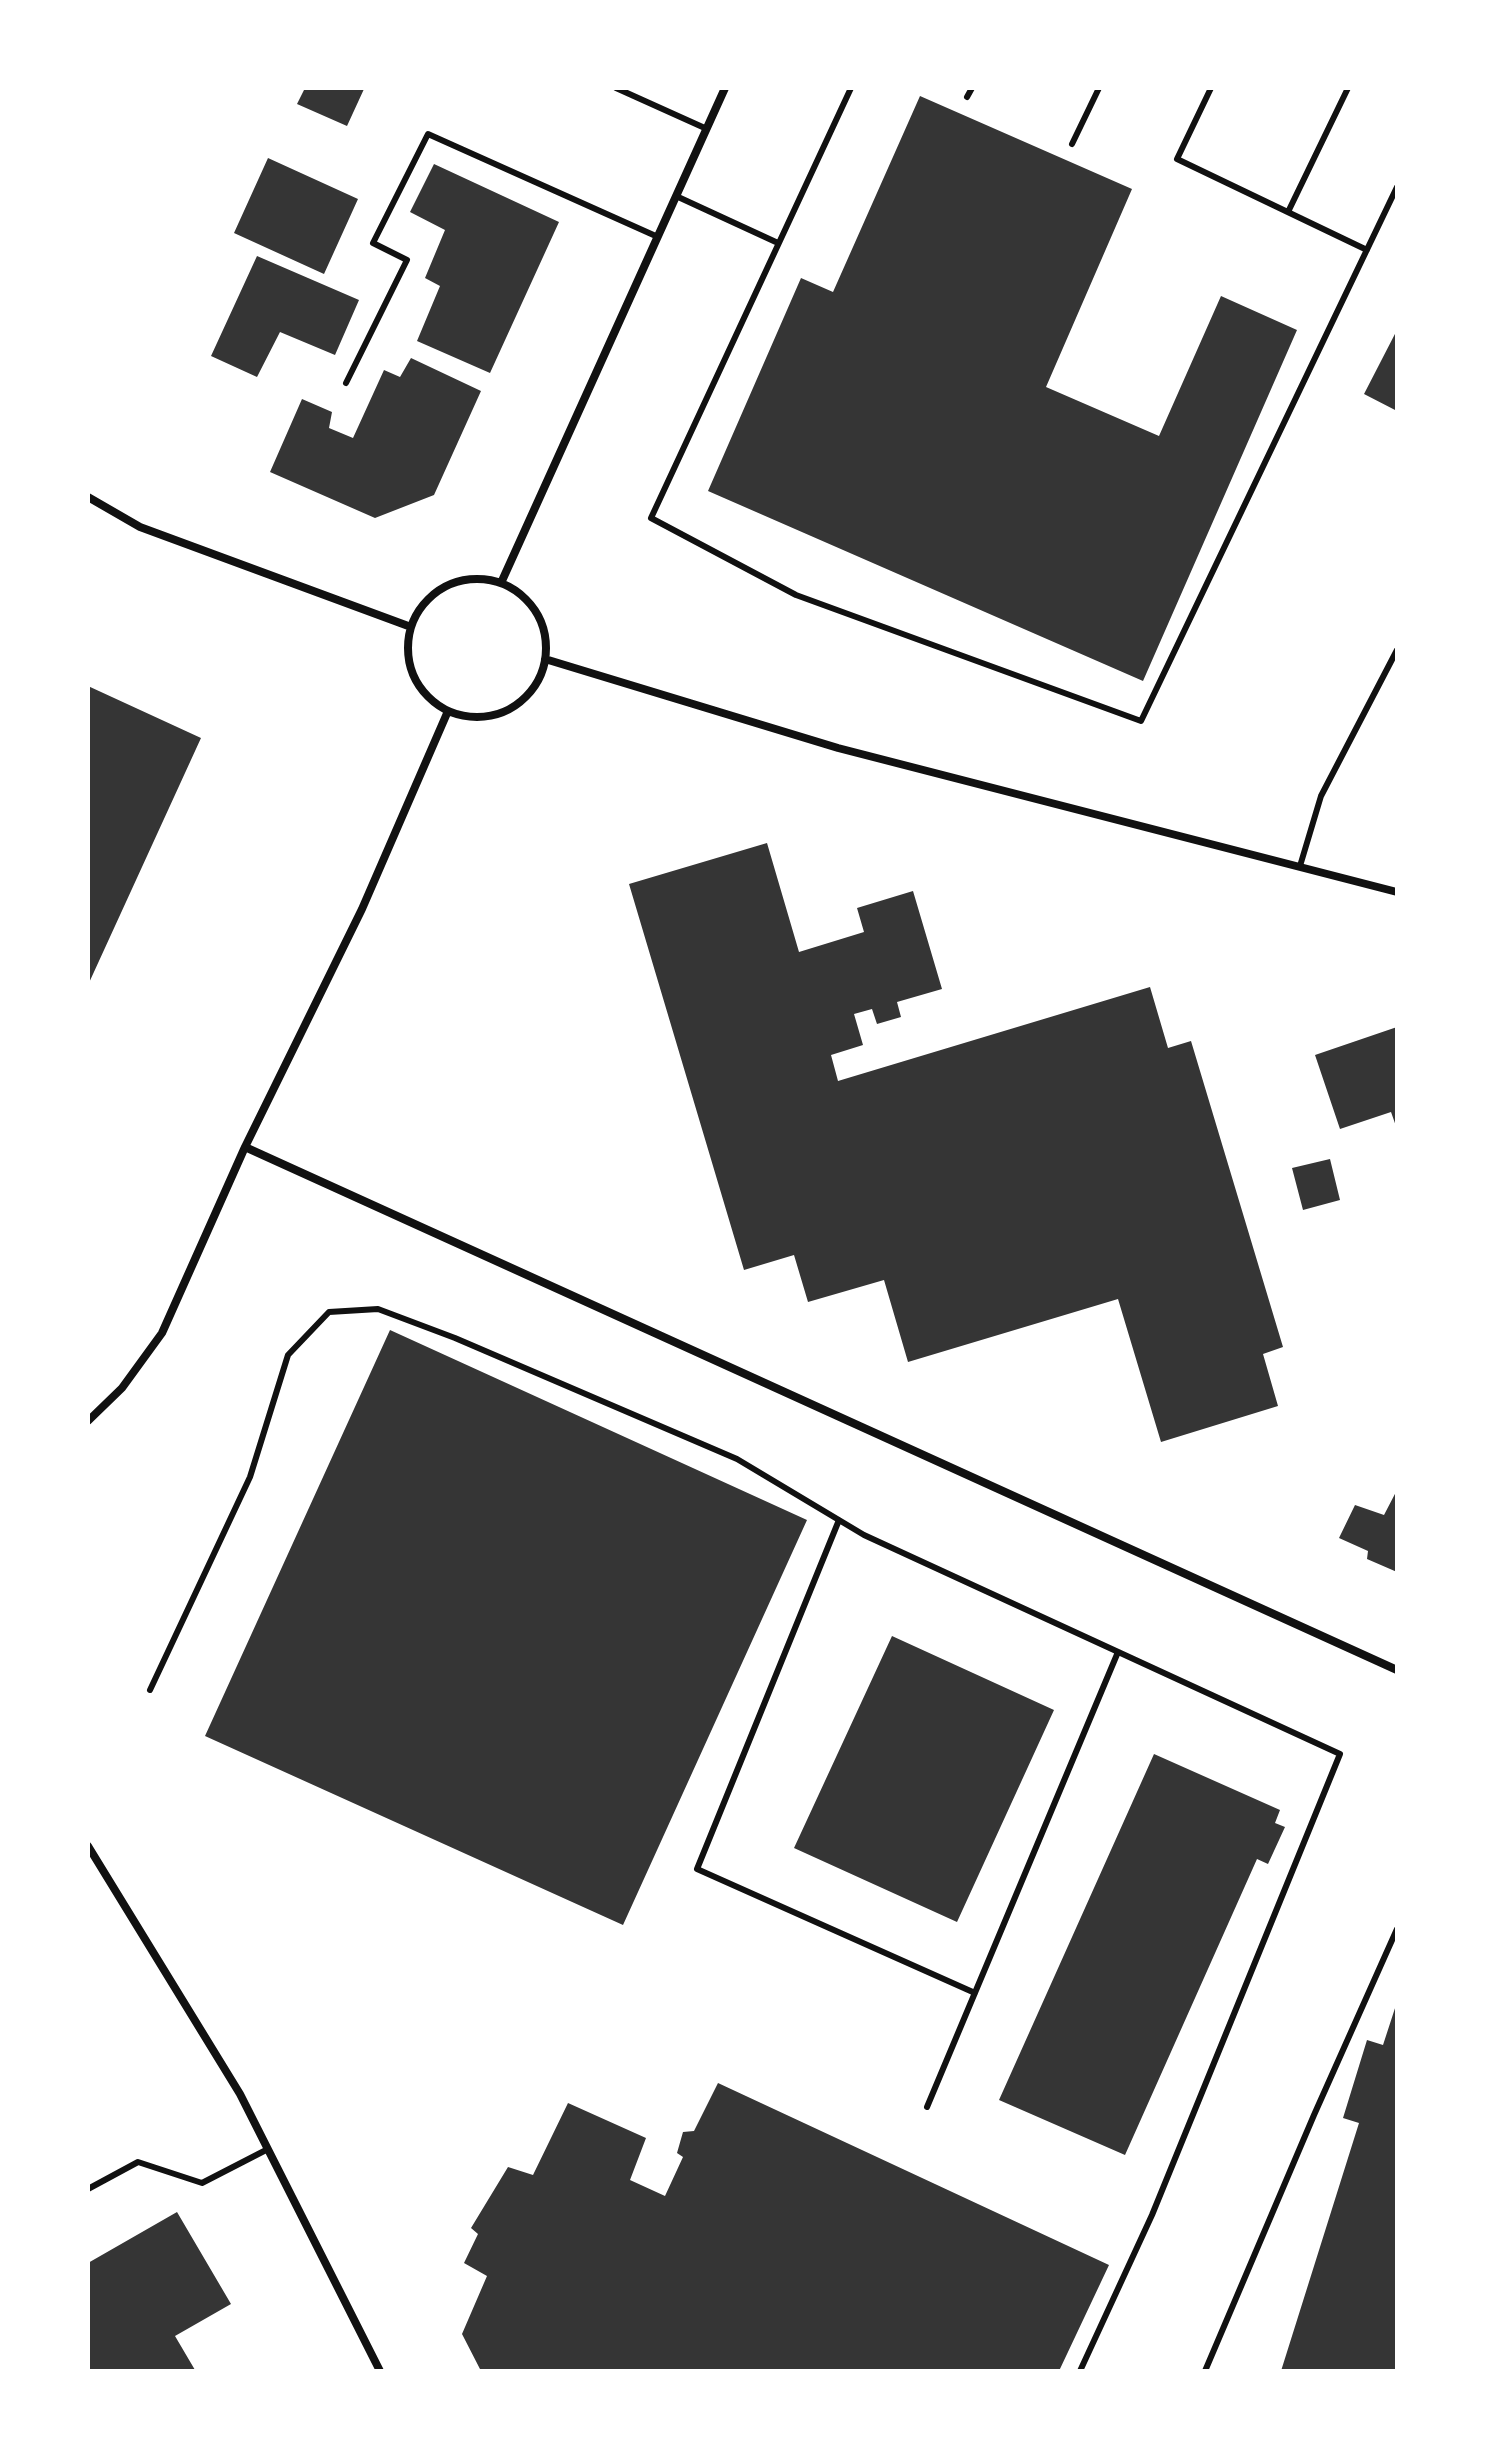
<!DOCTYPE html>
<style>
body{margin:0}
#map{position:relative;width:1485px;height:2459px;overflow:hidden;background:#fff;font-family:Jost,sans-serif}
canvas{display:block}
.frame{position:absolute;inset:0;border:90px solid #fff;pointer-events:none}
</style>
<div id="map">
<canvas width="1485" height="2459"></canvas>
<div class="frame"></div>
</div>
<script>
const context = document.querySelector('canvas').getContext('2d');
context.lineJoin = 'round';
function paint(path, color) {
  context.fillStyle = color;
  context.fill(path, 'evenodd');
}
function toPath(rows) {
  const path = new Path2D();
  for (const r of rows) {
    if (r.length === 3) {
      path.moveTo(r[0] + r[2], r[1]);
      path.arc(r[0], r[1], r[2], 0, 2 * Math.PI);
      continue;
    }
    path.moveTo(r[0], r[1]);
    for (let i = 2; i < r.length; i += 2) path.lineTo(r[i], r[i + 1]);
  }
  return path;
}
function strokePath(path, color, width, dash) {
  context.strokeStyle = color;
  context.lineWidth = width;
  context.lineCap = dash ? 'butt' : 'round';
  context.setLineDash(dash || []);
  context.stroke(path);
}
const building = toPath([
 [305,88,361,88,364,89,347,126,297,104],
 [920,96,1132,189,1046,387,1159,436,1221,296,1297,330,1143,681,708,491,801,278,833,292],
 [268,158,358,199,324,274,234,233],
 [434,164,559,222,490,373,417,341,440,286,425,278,445,230,410,212],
 [257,256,359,300,335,355,280,332,257,377,211,356],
 [1397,330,1397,411,1364,394],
 [411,358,481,391,434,495,375,518,270,472,302,399,332,412,329,428,353,438,384,370,400,377],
 [88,686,201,738,88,985],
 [767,843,799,952,864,932,857,908,913,891,942,989,897,1002,901,1017,877,1024,872,1009,854,1014,863,1045,831,1055,838,1081,1150,987,1168,1048,1191,1041,1283,1347,1263,1354,1278,1406,1161,1442,1118,1299,908,1362,884,1280,808,1302,794,1255,744,1270,629,884],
 [1397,1027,1397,1129,1391,1112,1340,1129,1315,1055],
 [1330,1159,1340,1200,1303,1210,1292,1168],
 [390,1330,807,1520,623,1925,205,1736],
 [1397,1490,1397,1572,1367,1559,1368,1551,1339,1538,1355,1505,1384,1515],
 [892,1636,1054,1710,957,1922,794,1848],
 [1154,1754,1280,1810,1275,1823,1285,1827,1268,1864,1257,1859,1125,2155,999,2100],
 [1397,2002,1397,2371,1281,2371,1359,2123,1343,2118,1367,2040,1383,2045],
 [718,2083,1109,2265,1059,2371,481,2371,462,2334,487,2276,464,2263,478,2234,471,2228,508,2167,533,2175,568,2103,646,2138,630,2180,665,2196,683,2157,677,2153,683,2132,694,2131],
 [177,2212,231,2304,175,2336,195,2370,88,2371,88,2263]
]);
const service = toPath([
 [616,88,707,129],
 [851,88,651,518,796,595,1141,721,1397,187],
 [1211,88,1177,159,1367,250],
 [967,97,972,88],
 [1072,144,1099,88],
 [676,196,778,243],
 [1288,212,1348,88],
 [346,383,407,260,373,243,428,134,658,237],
 [1300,866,1321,796,1397,650],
 [839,1520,697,1869,975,1993],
 [150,1690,250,1477,288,1355,329,1312,378,1309,455,1338,737,1459,864,1535,1340,1754,1152,2215,1080,2371],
 [927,2107,1118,1652],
 [88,2189,138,2162,202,2183,268,2149],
 [1205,2371,1314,2115,1397,1929]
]);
const minor = toPath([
 [88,497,140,527,411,627],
 [477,648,69],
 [501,583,725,88],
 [545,659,838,748,1397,892],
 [245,1147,1397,1670],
 [88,1421,122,1388,162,1333,245,1147,362,909,448,711],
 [88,1846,240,2094,380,2371]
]);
paint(building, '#353535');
strokePath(service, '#111', 6);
strokePath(minor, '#111', 8);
</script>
